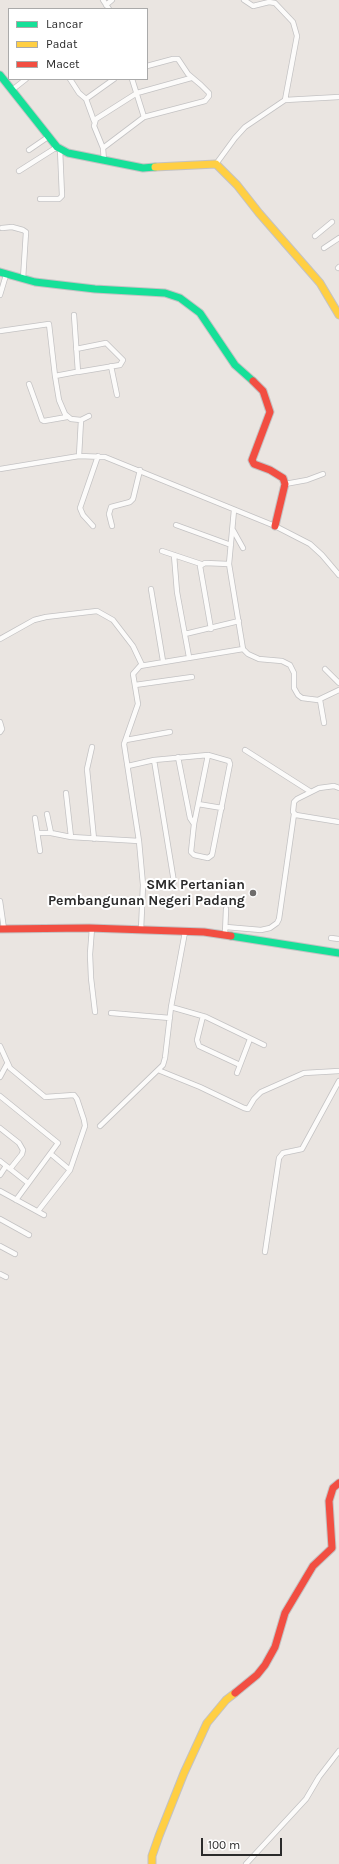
<!DOCTYPE html>
<style>
body{margin:0}
#map{position:relative;width:339px;height:1864px;overflow:hidden;background:#eae5e1;font-family:Karla,sans-serif}
canvas{display:block}
.legend{position:absolute;left:8px;top:8px;width:140px;height:72px;box-sizing:border-box;background:#fff;border:1px solid #aaa;margin:0;padding:5px 7px;list-style:none;font-size:12px;color:#2b2b2b}
.legend li{display:flex;align-items:center;gap:8px;height:20px}
.legend b{width:20px;border:1px solid #aaa}
.scale{position:absolute;left:201px;top:1838px;width:81px;height:18px;box-sizing:border-box;border:2px solid #2b2b2b;border-top:0;padding-left:5px;font-size:12px;line-height:14px;white-space:nowrap;color:#2b2b2b;-webkit-text-stroke:3px #fff;paint-order:stroke}
</style>
<div id="map">
<canvas width="339" height="1864"></canvas>
<ul class="legend">
<li><b style="height:5px;background:#16e098"></b>Lancar</li>
<li><b style="height:5px;background:#ffcf43"></b>Padat</li>
<li><b style="height:5px;background:#f24e42"></b>Macet</li>
</ul>
<div class="scale">100 m</div>
</div>
<script>
const context = document.querySelector('canvas').getContext('2d');
context.lineJoin = 'round';
function toPath(rows) {
  const path = new Path2D();
  for (const r of rows) {
    path.moveTo(r[0], r[1]);
    for (let i = 2; i < r.length; i += 2) path.lineTo(r[i], r[i + 1]);
  }
  return path;
}
function strokePath(path, color, width, dash) {
  context.strokeStyle = color;
  context.lineWidth = width;
  context.lineCap = dash ? 'butt' : 'round';
  context.setLineDash(dash || []);
  context.stroke(path);
}
function label(font, color, halo, rows, align = 'center') {
  context.font = font + ' Karla,sans-serif';
  context.lineWidth = 4;
  context.setLineDash([]);
  context.textBaseline = 'middle';
  context.strokeStyle = halo;
  context.fillStyle = color;
  for (const [text, x, y, turn = 0] of rows) {
    context.save();
    context.translate(x, y);
    context.rotate((+turn || 0) * Math.PI / 180);
    context.textAlign = isNaN(turn) ? turn : align;
    if (halo) context.strokeText(text, 0, 0);
    context.fillText(text, 0, 0);
    context.restore();
  }
}
const street = toPath([
 [103,0,109,9],
 [244,0,253,6,269,2,275,3,293,22,297,36,285,100],
 [106,5,112,0],
 [70,79,79,93,86,99,94,121],
 [12,90,26,79],
 [86,99,114,79],
 [144,117,205,101,209,96,209,93,201,85,188,74,178,59,173,59,147,66],
 [103,148,144,117,132,79],
 [29,150,48,137],
 [104,161,103,148,94,126,96,119,137,93,191,78],
 [216,164,235,138,245,127,285,100,339,97],
 [19,171,57,147],
 [40,199,59,199,62,196,60,149],
 [2,228,12,227,23,230,26,232,23,279],
 [315,236,332,222],
 [324,248,339,238],
 [338,268,339,267],
 [0,295,6,275],
 [0,331,49,324,55,376,76,372,78,372,74,315],
 [76,349,106,343,123,360,120,365,78,372],
 [111,366,117,395],
 [55,376,59,400,65,414,71,419,81,420,79,456],
 [29,384,42,420,44,421,67,417],
 [81,420,89,416],
 [0,469,79,456,105,457,275,526,310,544,322,555,339,575],
 [285,484,307,480,323,474],
 [234,510,229,564,243,649,248,654,259,659,282,661,290,665,294,673,294,688,298,695,302,698,318,700,339,690],
 [176,525,231,545],
 [93,526,83,515,80,508,98,456],
 [112,526,109,514,111,507,130,502,133,499,140,470],
 [233,530,243,548],
 [162,551,201,564],
 [174,555,177,592,189,657],
 [151,589,163,661],
 [211,629,200,566,205,563,229,564],
 [185,634,239,621],
 [0,639,34,620,46,617,97,611,113,620,133,646,142,665],
 [325,669,339,683],
 [135,685,192,677],
 [320,700,324,723],
 [0,722,2,729,0,732],
 [126,740,170,732],
 [92,747,87,769,94,839],
 [245,750,311,792],
 [178,757,190,818,194,824],
 [128,766,154,760,208,755,229,761,230,764,212,855,208,858,194,855,191,852,194,824,208,755],
 [339,788,334,786,319,788,297,799,294,802,293,812,296,815,339,822],
 [66,793,71,837],
 [198,804,222,808],
 [47,814,51,833],
 [35,818,40,851],
 [38,833,51,833,71,837,139,841],
 [143,885,170,886,174,882,154,760],
 [0,901,4,929],
 [226,927,261,930,270,928,277,923,279,919,294,814],
 [92,928,90,954,91,978,95,1012],
 [141,930,143,885,139,841,124,744,138,704,133,674,140,666,243,649],
 [225,934,226,909],
 [331,938,339,939],
 [171,1007,206,1017,264,1045],
 [111,1013,170,1018],
 [203,1016,197,1040,199,1046,240,1065],
 [0,1046,10,1068,45,1097,74,1095,77,1099,84,1120,85,1126,70,1170,38,1211],
 [158,1070,200,1087,244,1108,248,1109,254,1099,261,1092,304,1073,339,1071],
 [237,1073,250,1039],
 [0,1077,7,1064],
 [0,1096,58,1143,16,1200],
 [100,1126,163,1065,165,1058,171,1007,185,932],
 [0,1128,19,1143,23,1150,22,1154,10,1169],
 [51,1154,70,1170],
 [0,1161,28,1183],
 [0,1175,6,1166],
 [0,1191,44,1215],
 [0,1219,29,1235],
 [0,1246,15,1254],
 [265,1252,279,1158,283,1153,302,1149,339,1081],
 [0,1274,6,1277],
 [246,1864,306,1799,319,1777,339,1751]
]);
const fast = toPath([
 [0,75,57,147,68,153,143,168,155,167],
 [0,272,35,282,95,289,165,293,180,298,200,313,235,365,253,381],
 [231,936,339,953]
]);
const slow = toPath([
 [155,167,216,164,237,185,259,213,320,283,339,315],
 [152,1864,152,1856,159,1836,184,1773,207,1723,226,1700,235,1693]
]);
const jam = toPath([
 [253,381,263,391,270,412,252,460,254,464,270,470,283,478,285,484,275,526],
 [0,929,89,928,204,932,231,936],
 [235,1693,257,1675,265,1665,275,1647,285,1613,313,1566,332,1548,329,1501,333,1488,339,1483]
]);
const markers = [
 [253,893,4,"#6e6c6b"]
];
const poiNames = [
 ["SMK Pertanian",245,885],
 ["Pembangunan Negeri Padang",245,901]
];
strokePath(street, '#c3c2c3', 6);
strokePath(fast, '#c3c2c3', 9);
strokePath(slow, '#c3c2c3', 9);
strokePath(jam, '#c3c2c3', 9);
strokePath(street, '#fcfbfa', 4.5);
strokePath(fast, '#16e098', 7);
strokePath(slow, '#ffcf43', 7);
strokePath(jam, '#f24e42', 7);
for (const [x, y, r, color] of markers) {
  const dot = new Path2D();
  dot.arc(x, y, r, 0, 2 * Math.PI);
  context.fillStyle = color;
  context.fill(dot);
  strokePath(dot, '#fff', 1.5);
}
label('bold 14px', '#2b2b2b', '#fff', poiNames, 'right');
</script>
